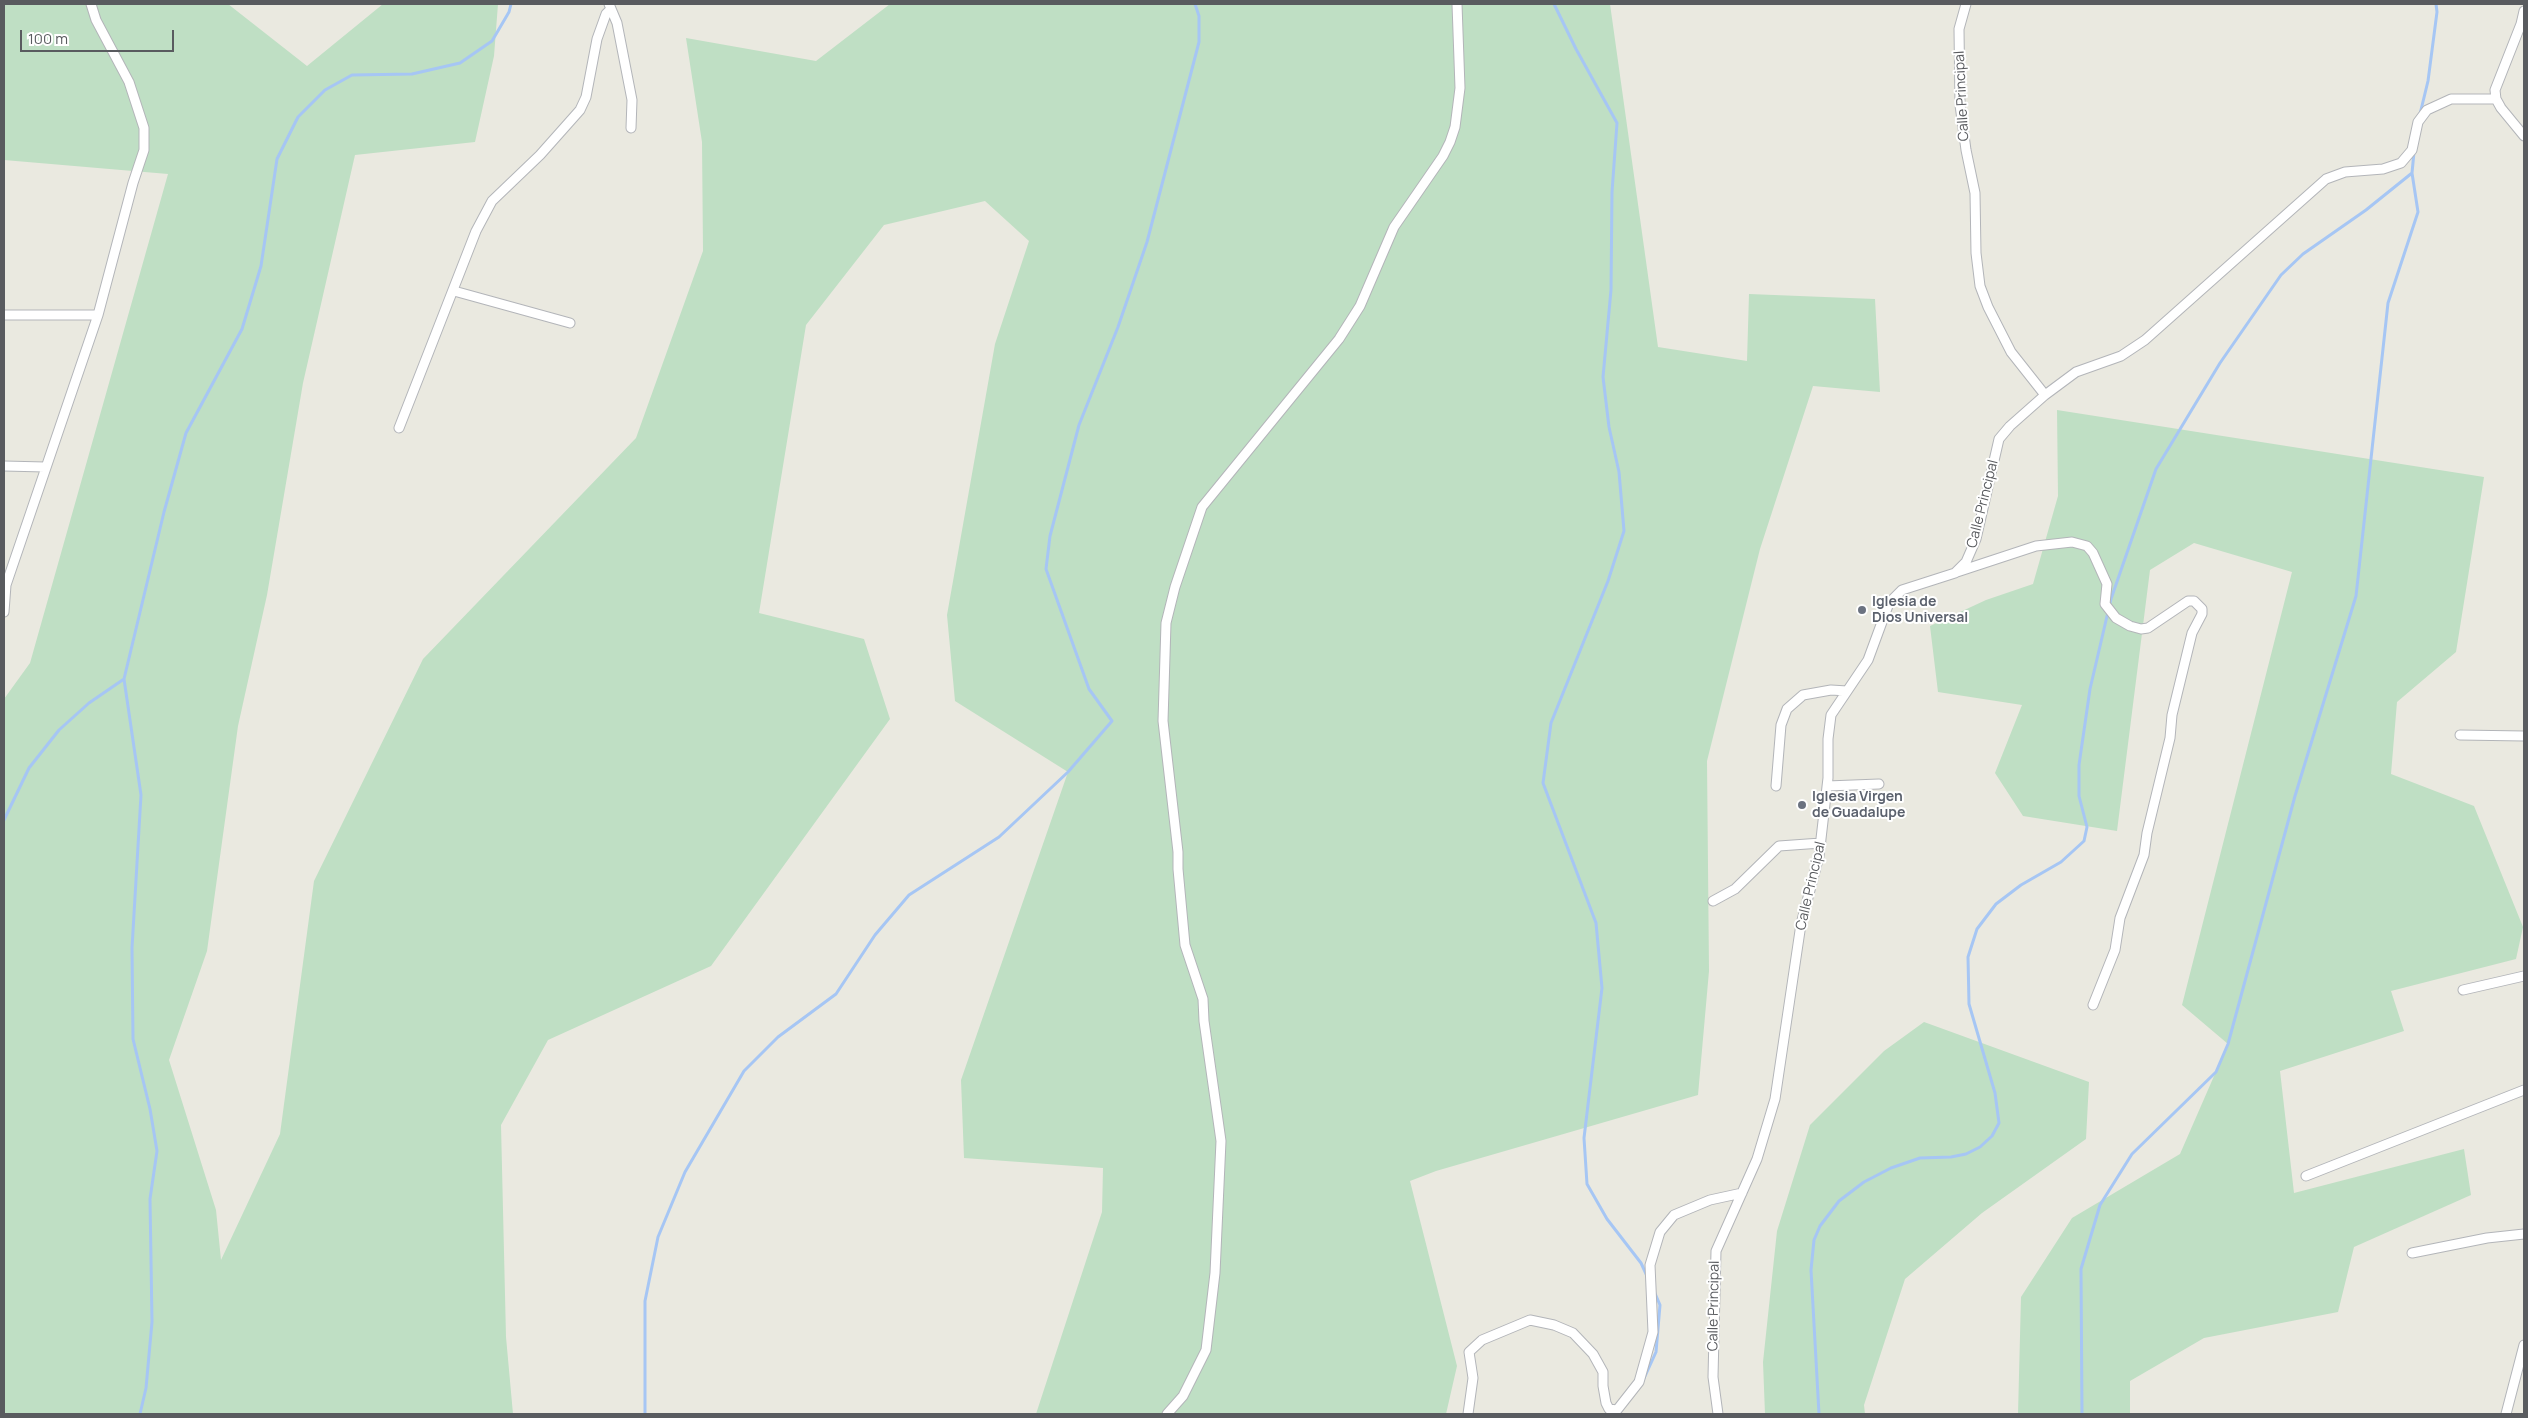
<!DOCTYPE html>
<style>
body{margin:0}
#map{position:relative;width:2528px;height:1418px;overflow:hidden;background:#eae9e0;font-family:Manrope,sans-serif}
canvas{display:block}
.frame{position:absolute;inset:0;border:5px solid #595b5f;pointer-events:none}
.scale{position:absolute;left:20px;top:30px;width:154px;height:22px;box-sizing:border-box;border:2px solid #595b5f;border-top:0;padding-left:6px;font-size:15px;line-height:18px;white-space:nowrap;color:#595b5f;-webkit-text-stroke:4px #fff;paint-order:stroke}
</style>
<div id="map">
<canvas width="2528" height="1418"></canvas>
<div class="frame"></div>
<div class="scale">100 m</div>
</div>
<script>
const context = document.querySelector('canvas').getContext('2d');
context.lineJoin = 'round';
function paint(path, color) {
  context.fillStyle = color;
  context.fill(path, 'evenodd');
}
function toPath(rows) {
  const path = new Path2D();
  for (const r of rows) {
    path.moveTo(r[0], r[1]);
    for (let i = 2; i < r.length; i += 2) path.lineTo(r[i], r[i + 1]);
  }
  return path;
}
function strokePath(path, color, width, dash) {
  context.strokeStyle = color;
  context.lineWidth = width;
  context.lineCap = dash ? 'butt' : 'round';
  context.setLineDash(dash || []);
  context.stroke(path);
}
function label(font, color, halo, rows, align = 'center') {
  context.font = font + ' Manrope,sans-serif';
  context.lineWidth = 4;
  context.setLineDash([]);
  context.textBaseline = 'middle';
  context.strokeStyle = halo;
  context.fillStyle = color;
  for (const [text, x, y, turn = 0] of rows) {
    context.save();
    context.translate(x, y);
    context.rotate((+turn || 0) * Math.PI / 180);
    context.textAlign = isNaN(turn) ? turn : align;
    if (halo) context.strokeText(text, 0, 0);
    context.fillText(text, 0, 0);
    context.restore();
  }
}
const green = toPath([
 [4,4,228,4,307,66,383,4,498,4,494,56,475,142,355,155,303,383,267,595,238,726,207,951,169,1060,216,1210,221,1260,280,1134,314,881,423,659,636,438,703,251,702,142,686,38,816,61,890,4,1610,4,1658,347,1747,361,1749,294,1875,299,1880,392,1813,386,1760,549,1707,761,1709,971,1698,1095,1436,1171,1410,1181,1457,1366,1446,1414,1036,1414,1102,1212,1103,1168,964,1158,961,1080,1068,772,955,701,947,615,995,344,1029,241,985,201,884,225,806,325,759,613,864,639,890,719,711,966,548,1040,501,1125,506,1337,513,1414,4,1414,4,699,30,663,168,174,4,160],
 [2057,410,2484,477,2456,652,2397,702,2391,774,2474,806,2523,927,2516,959,2391,991,2404,1031,2280,1071,2294,1193,2464,1149,2471,1195,2354,1247,2338,1312,2204,1338,2130,1381,2130,1414,2018,1414,2021,1297,2072,1218,2180,1154,2228,1044,2182,1005,2292,572,2194,543,2150,570,2117,831,2023,816,1995,773,2022,705,1938,692,1930,626,1986,600,2033,584,2058,496],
 [1924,1022,2089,1082,2086,1139,1982,1213,1905,1279,1864,1405,1865,1414,1765,1414,1763,1362,1777,1231,1810,1125,1884,1051]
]);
const stream = toPath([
 [1554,4,1576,49,1617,123,1612,192,1611,290,1603,377,1609,427,1619,472,1624,531,1608,581,1551,723,1543,783,1596,923,1602,988,1584,1138,1587,1184,1607,1219,1641,1263,1647,1276],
 [2420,114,2428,81,2437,12,2436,4],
 [4,820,29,768,59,730,89,703,124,679],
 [1641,1385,1656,1352,1660,1305,1654,1291],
 [140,1414,146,1388,152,1322,150,1199,157,1151,150,1109,133,1039,132,948,141,795,124,679,164,512,186,433,242,329,261,266,277,159,298,117,325,90,352,75,412,74,460,63,492,41,509,12,511,4],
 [645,1414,645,1301,658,1237,685,1172,744,1071,778,1037,836,994,875,935,909,895,999,837,1068,772,1112,721,1089,689,1046,569,1050,536,1079,425,1118,327,1147,242,1199,42,1199,16,1195,4],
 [1819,1414,1811,1270,1814,1240,1820,1226,1839,1201,1864,1182,1891,1168,1920,1158,1951,1157,1966,1154,1980,1147,1992,1136,1999,1123,1995,1093,1969,1004,1968,957,1977,929,1996,904,2021,885,2061,862,2084,841,2087,827,2079,796,2079,765,2090,689,2111,599,2156,469,2220,363,2281,275,2303,254,2366,210,2412,173],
 [2082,1414,2081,1269,2100,1205,2132,1154,2216,1072,2228,1044,2295,796,2356,596,2388,303,2418,212,2412,173,2414,152]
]);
const street = toPath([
 [609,4,617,23,632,100,631,128],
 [1966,4,1959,29,1960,105,1966,150,1975,193,1976,253,1980,286,1988,307,2011,352,2045,395],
 [2524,11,2521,24,2495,90,2496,99,2501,108,2524,136],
 [454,291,570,323],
 [4,315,98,315],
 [399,428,476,231,492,201,540,155,580,110,586,97,597,39,606,14,611,9],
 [4,466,45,467],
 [1957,572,2036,546,2072,542,2087,546,2093,553,2107,584,2105,604,2116,618,2130,626,2141,629,2148,628,2188,601,2194,601,2202,609,2202,614,2192,633,2172,715,2170,738,2147,833,2144,855,2120,918,2115,950,2093,1005],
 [4,612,6,585,98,315,133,183,144,150,144,128,129,82,96,20,91,4],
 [2460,735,2524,736],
 [1776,786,1781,725,1787,709,1803,695,1831,690,1847,691],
 [1827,786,1879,784],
 [1713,901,1735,889,1779,846,1821,843],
 [2463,990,2524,976],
 [2306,1176,2524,1090],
 [2412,1253,2487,1238,2524,1234],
 [1167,1414,1183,1396,1206,1350,1215,1273,1221,1141,1204,1021,1203,999,1185,945,1178,869,1178,852,1163,721,1166,623,1175,587,1202,507,1339,339,1360,306,1394,227,1443,156,1450,142,1455,127,1460,88,1457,4],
 [1468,1414,1473,1378,1469,1352,1482,1340,1530,1320,1554,1325,1573,1333,1593,1354,1603,1372,1603,1386,1606,1403,1609,1409,1617,1410,1639,1382,1653,1332,1650,1265,1660,1232,1674,1215,1710,1200,1742,1193],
 [1718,1414,1713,1377,1716,1251,1757,1159,1775,1099,1801,924,1819,856,1828,778,1828,739,1831,715,1868,660,1889,603,1902,590,1955,573,1966,562,1976,539,1999,439,2010,426,2045,395,2076,372,2121,356,2145,340,2326,179,2345,172,2383,169,2401,163,2412,150,2418,122,2427,110,2451,99,2496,99],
 [2506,1414,2524,1345]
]);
const markers = [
 [1862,610,5,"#6b7280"],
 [1802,805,5,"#6b7280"]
];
const streetNames = [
 ["Calle Principal",1962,96,-93],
 ["Calle Principal",1983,504,-76],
 ["Calle Principal",1811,886,-77],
 ["Calle Principal",1714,1306,-89]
];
const worshipNames = [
 ["Iglesia de",1872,602],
 ["Dios Universal",1872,618],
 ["Iglesia Virgen",1812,797],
 ["de Guadalupe",1812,813]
];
paint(green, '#bfdfc4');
strokePath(stream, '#a6c6f4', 3);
strokePath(street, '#b3b5b9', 11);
strokePath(street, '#fff', 9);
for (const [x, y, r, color] of markers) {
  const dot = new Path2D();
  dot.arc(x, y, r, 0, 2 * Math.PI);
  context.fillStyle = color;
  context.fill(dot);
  strokePath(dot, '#fff', 2);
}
label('14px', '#595b5f', '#fff', streetNames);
label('bold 14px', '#5b616d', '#fff', worshipNames, 'left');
</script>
